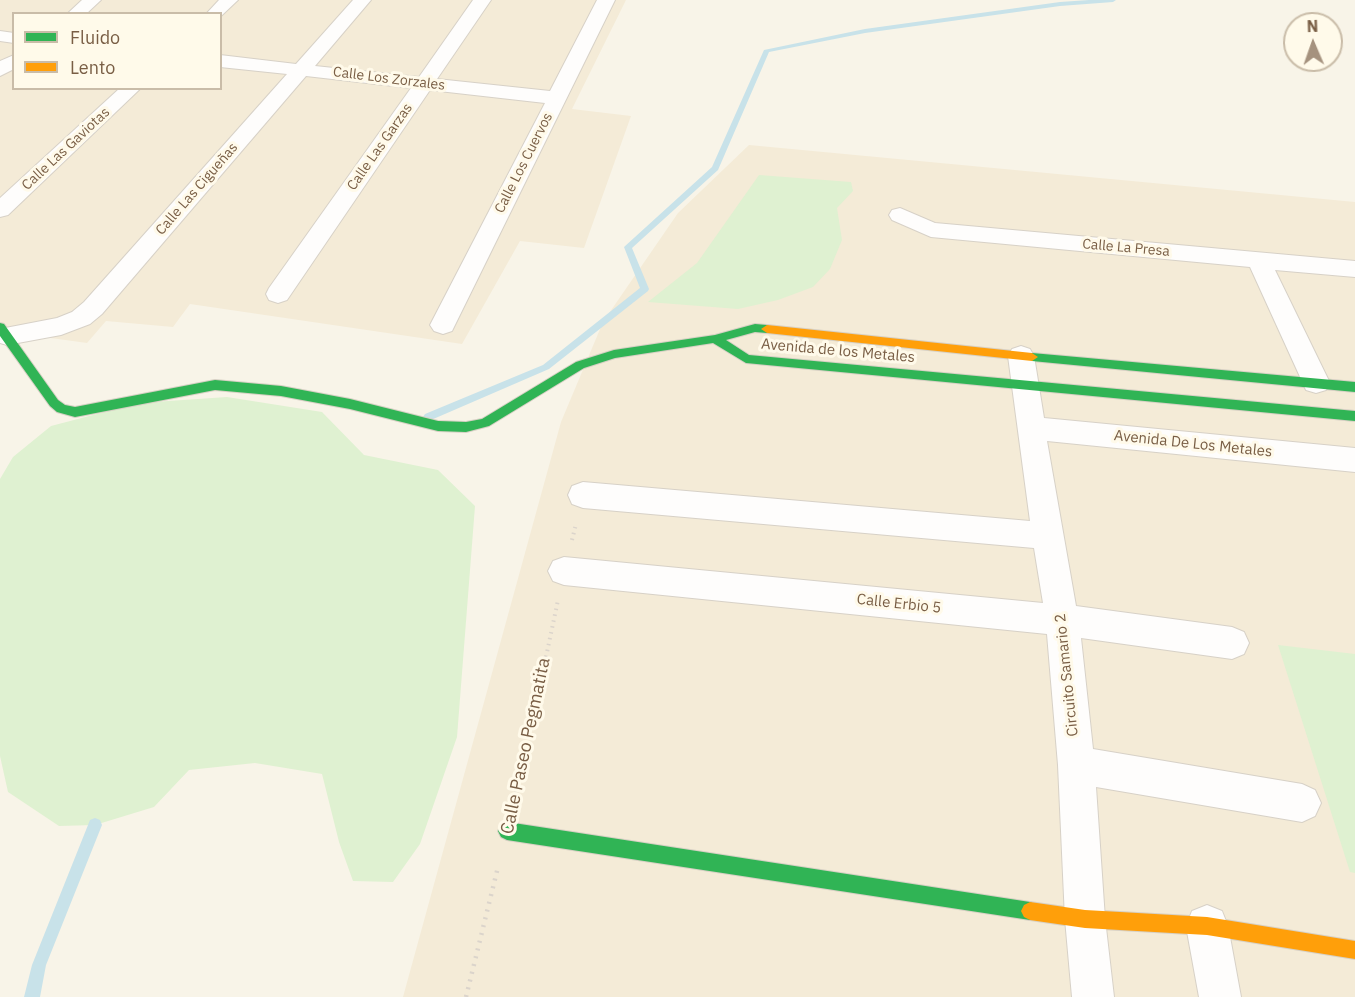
<!DOCTYPE html>
<meta charset="utf-8">
<style>
body{margin:0}
#map{position:relative;width:1355px;height:997px;overflow:hidden;background:#f8f4e8;font-family:"IBM Plex Sans",sans-serif}
canvas{display:block}
.legend{position:absolute;left:12px;top:12px;width:210px;height:78px;box-sizing:border-box;background:#fffaea;border:2px solid #c9bca8;margin:0;padding:8px 10px;list-style:none;font-size:18px;color:#795e45}
.legend li{display:flex;align-items:center;gap:12px;height:30px}
.legend b{width:30px;border:2px solid #c9bca8}
.north{position:absolute;left:1283px;top:12px;width:60px;height:60px;box-sizing:border-box;background:#fffaea;border:2px solid #c9bca8;border-radius:50%;rotate:358deg;font-size:16px;font-weight:700;line-height:24px;text-align:center;color:#795e45}
.north::after{content:'';display:block;margin:auto;width:21px;height:27px;background:#a5927e;clip-path:polygon(50% 0,100% 100%,50% 72%,0 100%)}
</style>
<div id="map">
<canvas width="1355" height="997"></canvas>
<ul class="legend">
<li><b style="height:8px;background:#30b455"></b>Fluido</li>
<li><b style="height:8px;background:#ff9f0a"></b>Lento</li>
</ul>
<div class="north">N</div>
</div>
<script>
const context = document.querySelector('canvas').getContext('2d');
context.lineJoin = 'round';
function paint(path, color) {
  context.fillStyle = color;
  context.fill(path, 'evenodd');
}
function toPath(rows) {
  const path = new Path2D();
  for (const r of rows) {
    path.moveTo(r[0], r[1]);
    for (let i = 2; i < r.length; i += 2) path.lineTo(r[i], r[i + 1]);
  }
  return path;
}
function strokePath(path, color, width, dash) {
  context.strokeStyle = color;
  context.lineWidth = width;
  context.lineCap = dash ? 'butt' : 'round';
  context.setLineDash(dash || []);
  context.stroke(path);
}
function label(font, color, halo, rows, align = 'center') {
  context.font = font + ' "IBM Plex Sans",sans-serif';
  context.lineWidth = 6;
  context.setLineDash([]);
  context.textBaseline = 'middle';
  context.strokeStyle = halo;
  context.fillStyle = color;
  for (const [text, x, y, turn = 0] of rows) {
    context.save();
    context.translate(x, y);
    context.rotate((+turn || 0) * Math.PI / 180);
    context.textAlign = isNaN(turn) ? turn : align;
    if (halo) context.strokeText(text, 0, 0);
    context.fillText(text, 0, 0);
    context.restore();
  }
}
const residential = toPath([
 [0,0,626,0,572,109,631,116,584,248,520,241,462,344,190,304,173,327,106,321,87,343,0,331],
 [14,14,220,14,220,88,14,88],
 [749,145,1355,202,1355,997,403,997,561,422,603,322,678,213]
]);
const green = toPath([
 [759,175,851,182,853,191,837,208,842,240,830,269,813,287,778,300,738,309,648,302,697,263],
 [227,397,322,412,364,455,438,470,475,506,457,737,420,844,393,882,353,881,339,842,322,774,255,763,189,770,154,807,95,825,59,826,8,792,0,756,0,479,13,457,51,426,139,403],
 [1278,645,1355,654,1355,873,1350,872]
]);
const stream = toPath([
 [1089,0,1116,0,1113,2,1060,6,865,33,769,52,718,170,632,248,649,289,648,291,549,369,431,420,425,420,423,417,425,414,543,365,640,288,624,247,712,167,764,50,865,29,1060,2,1089,0],
 [95,818,100,820,102,825,46,965,40,997,24,997,32,965,90,820,95,818]
]);
const pathFar1 = toPath([
 [572,540,576,524],
 [546,657,558,600]
]);
const path = toPath([
 [516,792,546,656],
 [466,997,498,867]
]);
const street = toPath([
 [82,0,101,0,86,14,67,14,82,0],
 [219,0,238,0,220,17,220,14,206,14,219,0],
 [353,0,371,0,315,66,419,77,473,0,491,0,437,79,550,91,597,0,615,0,452,331,443,334,434,331,430,325,545,103,430,90,287,300,278,303,269,300,266,294,269,288,411,88,306,76,102,314,90,324,61,335,7,345,0,343,0,329,57,318,72,312,84,302,287,74,220,67,220,55,296,64,353,0],
 [0,31,14,33,14,43,0,41,0,31],
 [14,55,14,69,0,76,0,61,14,55],
 [120,88,141,88,8,215,0,217,0,198,120,88],
 [900,208,935,223,1355,261,1355,277,1275,270,1330,383,1326,390,1316,393,1306,390,1250,267,931,237,892,220,889,215,892,210,900,208],
 [1021,346,1030,349,1034,356,1044,418,1355,448,1355,472,1047,441,1076,606,1232,627,1244,632,1249,643,1244,654,1232,659,1081,638,1093,749,1302,784,1315,790,1321,803,1315,816,1302,822,1096,787,1105,919,1114,997,1072,997,1065,919,1058,765,1047,634,564,585,553,581,548,571,553,561,564,557,1043,603,1034,548,583,508,572,504,568,495,572,486,583,482,1030,521,1008,356,1012,349,1021,346],
 [1207,905,1222,911,1228,926,1241,997,1199,997,1186,926,1192,911,1207,905]
]);
const fast = toPath([
 [0,323,4,324,58,400,65,405,75,407,215,380,281,386,350,399,438,421,466,422,482,419,576,362,614,350,715,335,755,324,767,325,773,329,767,333,755,332,726,340,749,355,1355,411,1355,421,746,363,713,343,615,358,584,368,489,426,466,432,438,431,350,409,281,396,215,390,75,417,57,412,50,406,0,336,0,323],
 [1032,353,1355,382,1355,392,1032,361,1026,357,1032,353],
 [507,822,1030,902,1036,905,1039,911,1036,917,1030,920,507,840,501,837,498,831,501,825,507,822]
]);
const slow = toPath([
 [767,325,1032,353,1038,357,1032,361,767,333,761,329,767,325],
 [1030,902,1085,910,1207,917,1355,941,1355,959,1207,935,1085,928,1030,920,1024,917,1021,911,1024,905,1030,902]
]);
const farStreetnames = [
 ["Calle Los Zorzales",389,79,7],
 ["Calle Las Garzas",380,147,-55],
 ["Calle Las Gaviotas",66,149,-43],
 ["Calle Los Cuervos",524,163,-63],
 ["Calle Las Cigueñas",197,189,-49],
 ["Calle La Presa",1126,248,5]
];
const streetNames = [
 ["Avenida de los Metales",838,351,5],
 ["Avenida De Los Metales",1193,444,6],
 ["Calle Erbio 5",899,604,6],
 ["Circuito Samario 2",1067,675,-96]
];
const nearStreetnames = [
 ["Calle Paseo Pegmatita",526,746,-78]
];
paint(residential, '#f4ebd7');
paint(green, '#dff1d1');
paint(stream, '#c8e2e9');
strokePath(street, '#d7d1c7', 2);
strokePath(fast, '#d7d0c4', 2);
strokePath(slow, '#d7d0c4', 2);
strokePath(pathFar1, '#dbd4cb', 4, [1.5, 4.5]);
strokePath(path, '#dbd4cb', 4.5, [2, 6]);
paint(street, '#fefdfc');
paint(fast, '#30b455');
paint(slow, '#ff9f0a');
label('14px', '#795e45', '#fffaea', farStreetnames);
label('15px', '#795e45', '#fffaea', streetNames);
label('18px', '#795e45', '#fffaea', nearStreetnames);
</script>
